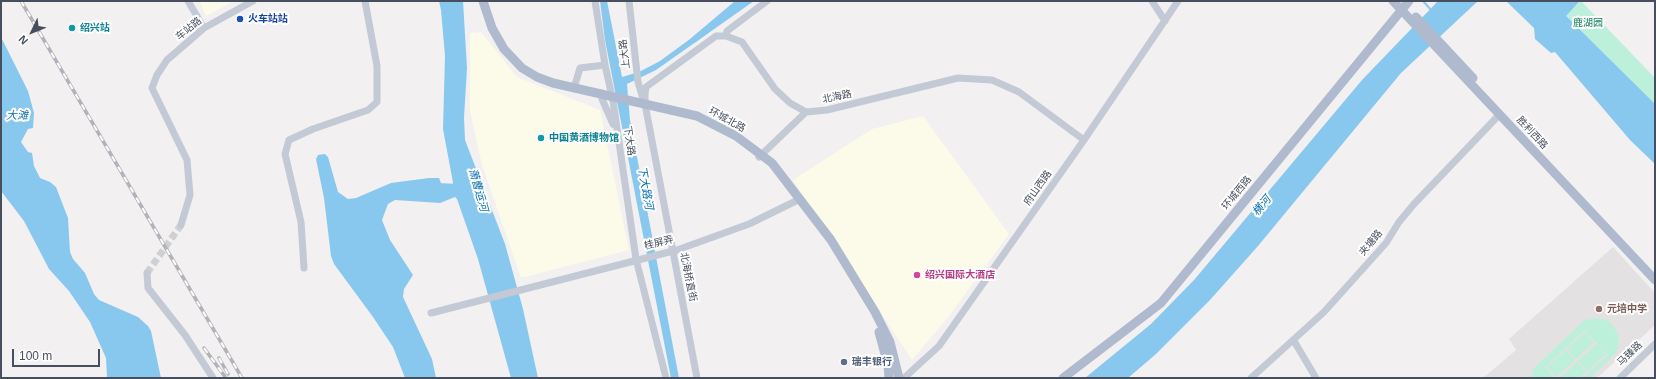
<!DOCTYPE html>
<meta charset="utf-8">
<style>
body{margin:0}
#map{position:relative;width:1656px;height:379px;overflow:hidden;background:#f2f0f0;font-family:Helvetica,sans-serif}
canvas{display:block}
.frame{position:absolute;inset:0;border:2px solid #474f5e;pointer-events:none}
.north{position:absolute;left:12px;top:12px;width:40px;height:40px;-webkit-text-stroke:3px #fff;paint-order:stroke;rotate:227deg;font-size:11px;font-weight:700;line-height:16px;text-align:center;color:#474f5e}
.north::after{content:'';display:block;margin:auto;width:14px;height:18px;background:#474f5e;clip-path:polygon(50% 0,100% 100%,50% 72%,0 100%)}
.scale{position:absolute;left:12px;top:349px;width:88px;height:18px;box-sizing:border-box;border:2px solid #474f5e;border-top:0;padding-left:5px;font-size:12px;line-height:14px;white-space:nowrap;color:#474f5e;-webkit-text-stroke:3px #fff;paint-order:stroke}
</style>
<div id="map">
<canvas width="1656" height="379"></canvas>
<div class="frame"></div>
<div class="north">N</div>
<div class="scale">100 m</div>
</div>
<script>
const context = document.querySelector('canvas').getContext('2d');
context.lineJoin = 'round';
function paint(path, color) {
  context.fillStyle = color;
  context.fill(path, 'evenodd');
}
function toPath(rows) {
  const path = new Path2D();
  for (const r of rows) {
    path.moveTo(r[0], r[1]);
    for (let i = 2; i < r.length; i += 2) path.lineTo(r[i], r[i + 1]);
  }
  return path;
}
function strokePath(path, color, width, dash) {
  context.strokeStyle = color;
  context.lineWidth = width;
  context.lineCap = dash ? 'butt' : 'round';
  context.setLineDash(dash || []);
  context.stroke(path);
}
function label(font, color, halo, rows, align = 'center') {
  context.font = font + ' Helvetica,"Noto Sans SC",sans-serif';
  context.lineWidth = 4;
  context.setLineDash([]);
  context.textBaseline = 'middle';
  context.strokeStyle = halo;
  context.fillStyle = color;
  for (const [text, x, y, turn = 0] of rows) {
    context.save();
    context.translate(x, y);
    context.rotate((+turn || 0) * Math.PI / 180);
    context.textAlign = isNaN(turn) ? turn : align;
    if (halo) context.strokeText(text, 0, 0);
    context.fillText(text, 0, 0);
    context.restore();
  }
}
const commercial = toPath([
 [199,1,234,1,206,16],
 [481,32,517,77,600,110,629,250,521,278,482,165,470,111,470,33],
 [923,116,1009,234,949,316,912,360,793,180,872,129]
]);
const education = toPath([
 [1613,247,1655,293,1655,325,1597,378,1483,378,1516,350,1509,339]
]);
const green = toPath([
 [1581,1,1655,78,1655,106,1565,16],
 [1595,318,1604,319,1612,324,1617,332,1619,342,1616,353,1590,378,1583,378,1608,355,1585,330,1545,367,1555,378,1528,378,1534,373,1532,370,1585,320],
 [1585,332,1594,342,1576,359,1567,349],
 [1597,344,1606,354,1587,371,1578,361],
 [1566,350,1575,360,1556,377,1547,367],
 [1577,362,1586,372,1580,378,1560,378]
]);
const water = toPath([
 [439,1,463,1,467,68,464,118,465,140,505,244,523,309,538,378,511,378,478,259,457,199,455,197,440,203,395,200,388,204,382,220,390,240,413,275,404,289,403,297,432,359,436,378,405,378,393,347,373,317,334,264,331,256,324,198,316,159,318,155,325,154,328,157,338,192,348,199,356,198,391,183,429,178,439,178,443,188,454,188,443,129,445,56,441,10],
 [600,1,607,1,622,77,639,72,660,61,690,39,735,1,754,1,656,70,627,84,630,120,679,378,671,378,605,40],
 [1438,1,1478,1,1401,73,1258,246,1210,300,1156,354,1128,378,1085,378,1151,324,1194,280,1362,80],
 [1506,1,1580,1,1566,16,1655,104,1655,164,1630,140,1555,52,1551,53,1535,39,1534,28],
 [1,37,28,91,34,113,33,128,28,129,21,142,28,152,32,153,34,166,40,178,50,182,56,187,68,218,70,252,73,259,85,273,94,294,99,300,138,317,148,326,151,331,161,378,107,378,106,358,90,322,69,291,49,269,24,221,1,191]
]);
const stream = toPath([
 [1423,1,1432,11],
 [694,42,708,32]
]);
const canal = toPath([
 [436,186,461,187]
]);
const minorTunnel = toPath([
 [147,273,181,225]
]);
const minor = toPath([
 [188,1,204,28],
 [595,1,605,65,613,101,636,259,666,378],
 [629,1,638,82,643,99],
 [1152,1,1165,21],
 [726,36,727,31,767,1],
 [574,88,580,68,605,65],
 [602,99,613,124],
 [759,157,806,112],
 [181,225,190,195,187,160,152,88,157,75,167,60,204,28,253,1],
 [304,268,301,222,285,154,289,140,313,129,368,110,377,102,377,66,365,1],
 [147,273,148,288,185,335,213,378],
 [431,313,677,250,749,224,800,199],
 [1294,341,1316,378],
 [697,378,645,104,645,94,646,87,716,36,726,36,742,42,775,89,790,103,806,112,827,110,958,78,992,80,1019,92,1084,140],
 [904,378,939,346,1084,140,1178,1],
 [1251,378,1324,312,1386,243,1399,222,1414,204,1499,115],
 [1620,378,1655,344]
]);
const major = toPath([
 [483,1,492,28,504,49,522,68,537,77,553,83,697,116,736,136,772,163,831,240,875,312,890,342,899,378],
 [1393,1,1655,280],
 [1416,17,1473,78],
 [879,332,888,365,889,378],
 [1063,378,1161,303,1409,1]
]);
const rail = toPath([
 [21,1,242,378],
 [204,348,226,378],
 [219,358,228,374]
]);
const markers = [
 [240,19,4,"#1a4fb4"],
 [72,28,4,"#0f9aa8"],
 [541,138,4,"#0f9aa8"],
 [917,275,4,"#d1479c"],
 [1599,309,4,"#8d6e63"],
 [844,362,4,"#5c6f8a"]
];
const transitNames = [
 ["火车站站",248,19]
];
const parkNames = [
 ["鹿湖园",1588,23]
];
const cultureNames = [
 ["绍兴站",80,28],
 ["中国黄酒博物馆",549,138]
];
const streetNames = [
 ["车站路",189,29,-39],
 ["上大路",625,54,-97],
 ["北海路",837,97,-12],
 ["环城北路",727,120,29],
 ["胜利西路",1532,133,47],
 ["下大路",629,141,82],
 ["府山西路",1038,188,-55],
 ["环城西路",1237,193,-51],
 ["桂屏弄",659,243,-14],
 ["夹塘路",1371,243,-50],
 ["北海桥直街",688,277,79],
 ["马臻路",1630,354,-44]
];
const hotelNames = [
 ["绍兴国际大酒店",925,275]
];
const educationNames = [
 ["元培中学",1607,309]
];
const serviceNames = [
 ["瑞丰银行",852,362]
];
const waterNames = [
 ["大滩",17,116],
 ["下大路河",645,188,80],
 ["萧曹运河",478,190,74],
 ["横河",1262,206,-50]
];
paint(commercial, '#fcfae9');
paint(education, '#e3e1e2');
paint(green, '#bdf0da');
paint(water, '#89c8ee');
strokePath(stream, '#89c8ee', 2);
strokePath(canal, '#89c8ee', 6);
strokePath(minorTunnel, '#d0d0d3', 7, [7, 3.5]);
strokePath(minor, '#c3c9d5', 7);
strokePath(major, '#afbacf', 9);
strokePath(rail, '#b2b3ba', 3.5);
strokePath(rail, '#fff', 2, [6]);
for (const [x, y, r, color] of markers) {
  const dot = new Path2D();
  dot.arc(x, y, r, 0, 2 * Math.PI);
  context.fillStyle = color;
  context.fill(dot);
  strokePath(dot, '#fff', 1.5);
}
label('bold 10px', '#164399', '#fff', transitNames, 'left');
label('10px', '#15825d', '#fff', parkNames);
label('bold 10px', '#0d838f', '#fff', cultureNames, 'left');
label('10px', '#474f5e', '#fff', streetNames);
label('bold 10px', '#b23c85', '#fff', hotelNames, 'left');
label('bold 10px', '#785e54', '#fff', educationNames, 'left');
label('bold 10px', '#4e5e75', '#fff', serviceNames, 'left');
label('italic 11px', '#0970af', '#fff', waterNames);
</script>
